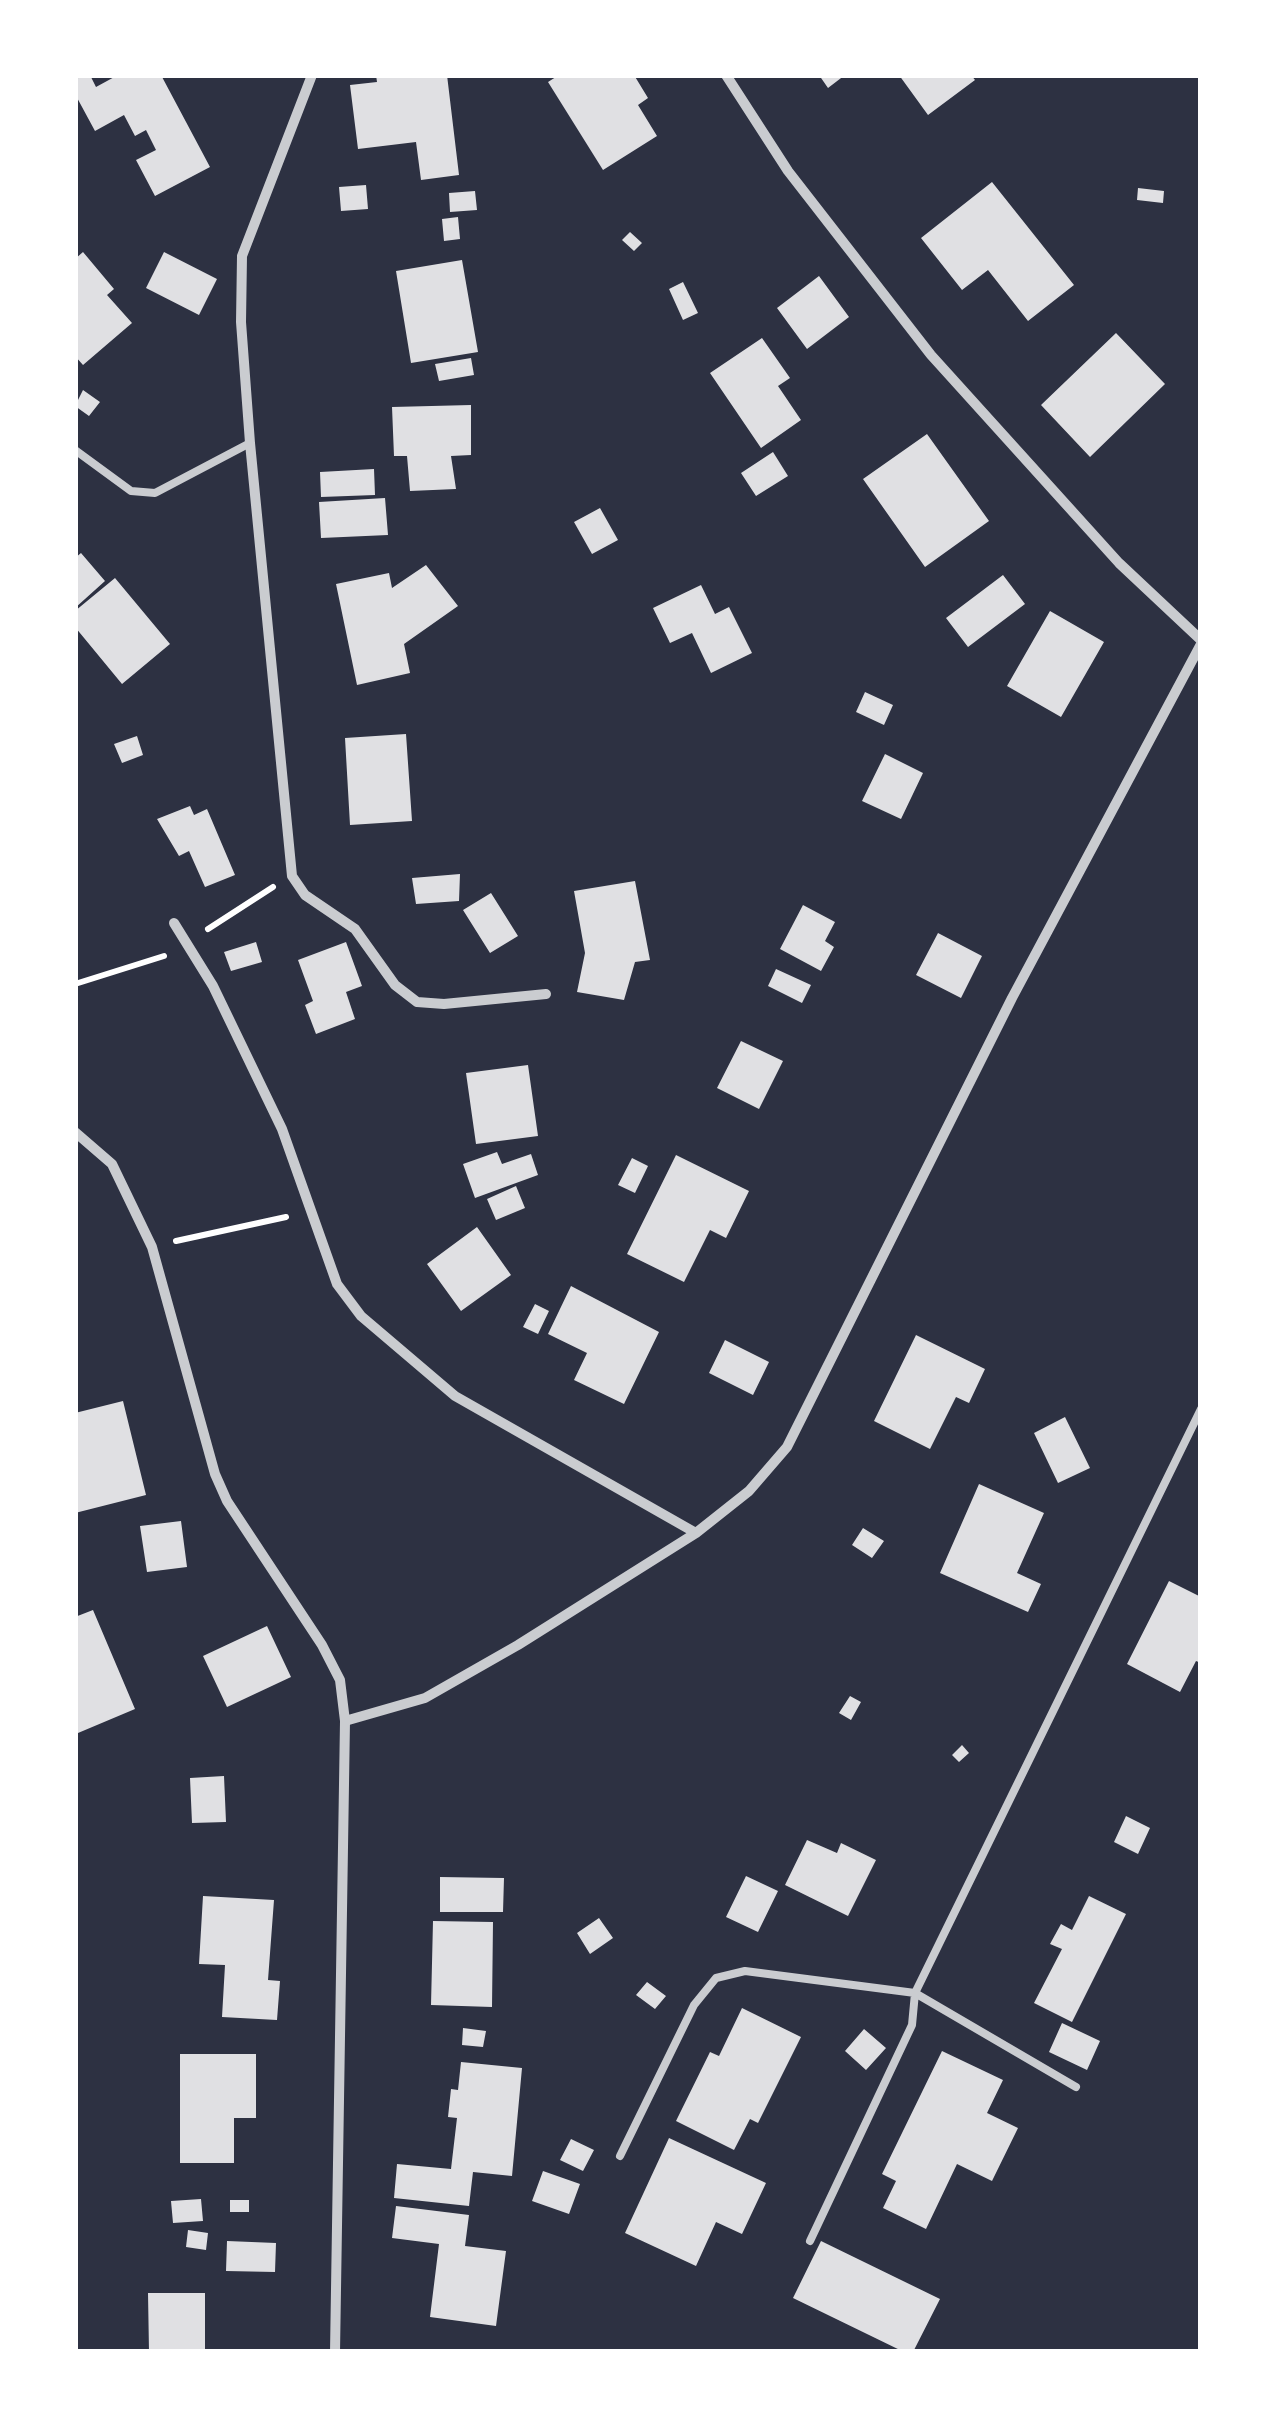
<!DOCTYPE html>
<style>
body{margin:0}
#map{position:relative;width:1276px;height:2427px;overflow:hidden;background:#2d3142;font-family:"Alegreya Sans",sans-serif}
canvas{display:block}
.frame{position:absolute;inset:0;border:78px solid #fff;pointer-events:none}
</style>
<div id="map">
<canvas width="1276" height="2427"></canvas>
<div class="frame"></div>
</div>
<script>
const context = document.querySelector('canvas').getContext('2d');
context.lineJoin = 'round';
function paint(path, color) {
  context.fillStyle = color;
  context.fill(path, 'evenodd');
}
function toPath(rows) {
  const path = new Path2D();
  for (const r of rows) {
    path.moveTo(r[0], r[1]);
    for (let i = 2; i < r.length; i += 2) path.lineTo(r[i], r[i + 1]);
  }
  return path;
}
function strokePath(path, color, width, dash) {
  context.strokeStyle = color;
  context.lineWidth = width;
  context.lineCap = dash ? 'butt' : 'round';
  context.setLineDash(dash || []);
  context.stroke(path);
}
const building = toPath([
 [83,75,90,75,96,87,118,75,161,75,210,167,155,196,136,160,156,150,146,130,135,136,124,115,95,131,75,94,75,80],
 [376,75,447,75,459,175,421,180,416,142,358,149,350,85,377,82],
 [559,75,634,75,648,98,638,105,657,136,603,170,548,82],
 [819,75,845,75,828,88],
 [899,75,971,75,975,80,928,115],
 [992,182,1074,285,1028,321,988,270,962,290,921,238],
 [366,185,368,209,341,211,339,187],
 [1138,188,1164,191,1163,203,1137,200],
 [475,191,477,210,450,212,449,193],
 [458,217,460,239,444,241,442,219],
 [630,232,642,243,634,251,622,240],
 [83,252,114,289,107,295,132,323,83,365,75,356,75,259],
 [164,252,217,279,199,315,146,288],
 [462,260,478,352,411,363,396,271],
 [819,276,849,317,807,349,777,308],
 [683,282,698,313,683,320,669,289],
 [1116,333,1165,384,1090,457,1041,405],
 [762,338,790,378,778,386,801,420,761,448,710,373],
 [471,358,474,375,439,381,435,364],
 [83,390,100,402,89,416,75,406],
 [471,405,471,455,451,456,456,489,410,491,407,456,394,456,392,407],
 [927,434,989,521,925,567,863,479],
 [773,452,788,476,756,496,741,473],
 [374,469,375,495,321,497,320,472],
 [385,498,388,535,321,538,319,502],
 [600,508,618,540,592,554,574,522],
 [81,553,105,581,75,608,75,558],
 [426,565,458,606,404,644,410,673,357,685,336,584,389,573,392,588],
 [1003,575,1025,604,968,647,946,618],
 [115,578,170,644,122,684,75,627,75,611],
 [701,585,715,614,729,607,752,653,711,673,692,633,670,643,653,608],
 [1050,611,1104,642,1061,717,1007,686],
 [865,692,893,705,884,725,856,712],
 [406,734,412,821,350,825,345,738],
 [137,736,143,755,122,763,114,744],
 [885,754,923,773,901,819,862,801],
 [190,806,194,815,207,809,235,875,205,887,189,851,179,856,157,819],
 [460,874,459,901,416,904,412,878],
 [635,881,650,960,635,962,624,1000,577,992,585,953,574,891],
 [491,893,518,936,490,953,463,910],
 [803,905,835,922,825,941,834,947,821,971,780,949],
 [938,933,982,956,961,998,916,975],
 [256,942,262,962,231,971,224,952],
 [346,942,362,986,346,992,355,1019,316,1034,305,1005,313,1001,298,960],
 [776,969,811,985,802,1003,768,986],
 [741,1041,783,1061,759,1109,717,1088],
 [528,1065,538,1136,476,1144,466,1073],
 [497,1152,502,1164,531,1154,538,1175,475,1198,463,1164],
 [676,1155,749,1191,726,1238,710,1230,684,1282,627,1254],
 [632,1158,648,1166,635,1193,618,1185],
 [516,1186,525,1208,496,1220,487,1199],
 [477,1227,511,1275,461,1311,427,1264],
 [571,1286,659,1332,624,1404,574,1380,587,1353,548,1334],
 [535,1304,549,1311,538,1334,523,1327],
 [916,1335,985,1369,969,1403,956,1397,930,1449,874,1421],
 [725,1340,769,1362,753,1395,709,1373],
 [123,1401,146,1495,75,1513,75,1413],
 [1065,1417,1090,1468,1058,1483,1034,1433],
 [979,1484,1044,1513,1017,1573,1041,1584,1028,1612,940,1573],
 [181,1521,187,1567,147,1572,140,1526],
 [863,1528,884,1541,872,1558,852,1545],
 [1169,1581,1201,1597,1201,1663,1196,1661,1180,1692,1127,1664],
 [93,1610,135,1709,78,1733,75,1617],
 [267,1626,291,1677,227,1707,203,1656],
 [850,1696,861,1702,851,1720,839,1713],
 [962,1745,969,1753,959,1762,952,1755],
 [224,1776,226,1822,192,1823,190,1778],
 [1126,1816,1150,1828,1138,1854,1114,1842],
 [807,1840,837,1853,841,1843,876,1860,848,1916,785,1885],
 [746,1876,778,1891,758,1932,726,1917],
 [440,1877,504,1878,503,1912,440,1912],
 [203,1896,274,1900,268,1980,280,1981,277,2020,222,2017,225,1965,199,1964],
 [1089,1896,1126,1914,1072,2022,1034,2003,1062,1949,1050,1944,1061,1924,1072,1930],
 [599,1918,613,1938,590,1954,577,1933],
 [433,1921,493,1922,492,2007,431,2005],
 [647,1982,666,1996,655,2009,636,1995],
 [742,2008,801,2037,758,2123,750,2119,734,2150,676,2121,710,2052,719,2056],
 [1062,2023,1100,2041,1087,2070,1049,2052],
 [463,2028,486,2031,483,2047,462,2045],
 [864,2029,886,2048,866,2070,845,2051],
 [942,2051,1003,2080,987,2113,1018,2128,992,2181,957,2164,926,2229,883,2208,896,2181,882,2174],
 [180,2054,256,2054,256,2118,234,2118,234,2163,180,2163],
 [461,2062,522,2068,512,2176,473,2172,469,2206,394,2198,397,2164,451,2169,457,2118,448,2117,451,2089,458,2090],
 [669,2138,766,2183,742,2234,716,2222,696,2266,625,2233],
 [571,2139,594,2150,583,2171,560,2160],
 [543,2171,580,2184,569,2214,532,2201],
 [201,2199,203,2221,173,2223,171,2201],
 [230,2200,249,2200,249,2212,230,2212],
 [396,2206,469,2215,465,2246,506,2251,496,2326,430,2317,439,2244,392,2238],
 [188,2230,208,2233,206,2250,186,2247],
 [227,2241,276,2243,275,2272,226,2271],
 [821,2241,940,2299,913,2352,904,2352,793,2298],
 [148,2293,205,2293,205,2352,149,2352]
]);
const path = toPath([
 [208,929,273,887],
 [75,984,164,956],
 [176,1241,286,1217]
]);
const service = toPath([
 [75,450,131,491,155,493,250,443],
 [620,2156,694,2005,716,1978,745,1971,915,1993,1076,2087],
 [810,2241,912,2025,915,1993,1201,1409]
]);
const minor = toPath([
 [312,75,242,256,241,322,250,443,292,876,305,895,355,929,395,985,417,1002,444,1004,546,994],
 [726,75,788,171,931,355,1119,563,1201,640],
 [174,923,213,986,282,1129,337,1284,361,1316,455,1396,696,1533],
 [75,1132,112,1164,152,1247,215,1474,227,1501,322,1645,340,1680,345,1721,335,2352],
 [345,1721,425,1698,518,1645,696,1533,749,1491,787,1447,1012,998,1201,644]
]);
paint(building, '#e0e0e3');
strokePath(path, '#fff', 6);
strokePath(service, '#caccd0', 8);
strokePath(minor, '#caccd0', 10);
</script>
